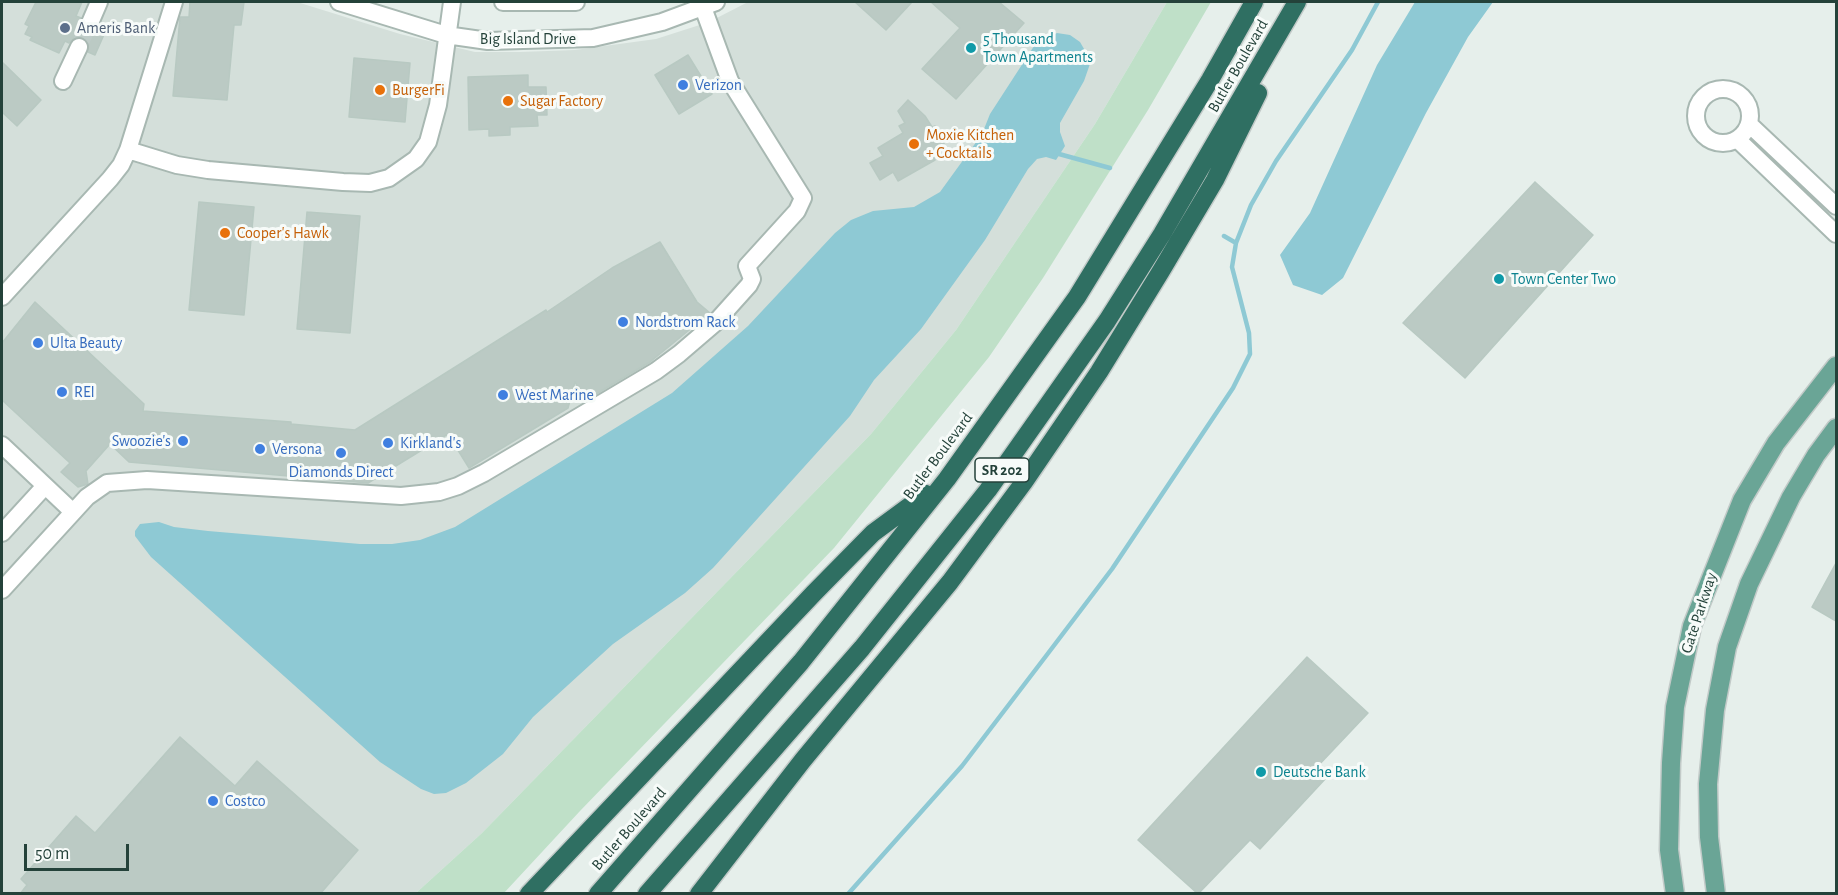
<!DOCTYPE html>
<style>
body{margin:0}
#map{position:relative;width:1838px;height:895px;overflow:hidden;background:#e6efeb;font-family:"Alegreya Sans",sans-serif}
canvas{display:block}
.frame{position:absolute;inset:0;border:3px solid #24423a;pointer-events:none}
.scale{position:absolute;left:24px;top:844px;width:105px;height:27px;box-sizing:border-box;border:3px solid #24423a;border-top:0;padding-left:8px;font-size:18px;line-height:21px;white-space:nowrap;color:#24423a;-webkit-text-stroke:4px #f7fbf9;paint-order:stroke}
</style>
<div id="map">
<canvas width="1838" height="895"></canvas>
<div class="frame"></div>
<div class="scale">50 m</div>
</div>
<script>
const context = document.querySelector('canvas').getContext('2d');
context.lineJoin = 'round';
function paint(path, color) {
  context.fillStyle = color;
  context.fill(path, 'evenodd');
}
function toPath(rows) {
  const path = new Path2D();
  for (const r of rows) {
    if (r.length === 3) {
      path.moveTo(r[0] + r[2], r[1]);
      path.arc(r[0], r[1], r[2], 0, 2 * Math.PI);
      continue;
    }
    path.moveTo(r[0], r[1]);
    for (let i = 2; i < r.length; i += 2) path.lineTo(r[i], r[i + 1]);
  }
  return path;
}
function strokePath(path, color, width, dash) {
  context.strokeStyle = color;
  context.lineWidth = width;
  context.lineCap = dash ? 'butt' : 'round';
  context.setLineDash(dash || []);
  context.stroke(path);
}
function label(font, color, halo, rows, align = 'center') {
  context.font = font + ' "Alegreya Sans",sans-serif';
  context.lineWidth = 6;
  context.setLineDash([]);
  context.textBaseline = 'middle';
  context.strokeStyle = halo;
  context.fillStyle = color;
  for (const [text, x, y, turn = 0] of rows) {
    context.save();
    context.translate(x, y);
    context.rotate((+turn || 0) * Math.PI / 180);
    context.textAlign = isNaN(turn) ? turn : align;
    if (halo) context.strokeText(text, 0, 0);
    context.fillText(text, 0, 0);
    context.restore();
  }
}
const built = toPath([
 [2,2,297,2,400,34,475,52,520,52,575,50,656,39,709,22,748,2,1167,2,1095,124,956,330,871,434,482,833,416,893,2,894]
]);
const green = toPath([
 [1167,2,1211,2,1148,110,1043,278,989,357,834,548,580,811,504,893,416,893,482,833,871,434,956,330,1095,124]
]);
const water = toPath([
 [1415,2,1493,2,1468,37,1426,113,1343,278,1322,295,1293,285,1280,255,1310,213,1377,65],
 [1057,33,1070,35,1080,42,1091,61,1084,81,1060,123,1060,132,1065,146,1056,160,1046,157,1037,159,1028,169,985,240,921,329,874,380,850,416,713,568,685,593,613,644,533,717,503,754,466,783,446,793,434,794,421,789,380,762,151,557,135,536,135,531,140,524,159,522,174,527,208,531,360,544,392,544,420,540,455,527,672,393,748,326,835,233,851,220,873,211,914,207,940,192,982,134,990,114,1036,43]
]);
const stream = toPath([
 [1059,154,1110,168],
 [1224,236,1236,243],
 [848,894,962,766,1046,656,1112,569,1233,388,1250,354,1249,333,1232,267,1236,243,1251,205,1276,161,1352,50,1378,2]
]);
const building = toPath([
 [36,2,82,2,76,16,81,18,82,30,91,33,100,27,106,30,95,55,88,52,88,42,83,37,74,38,69,43,65,41,59,53,30,40,32,37,25,34,29,26,25,24,36,2],
 [190,2,244,2,241,25,234,25,227,100,173,96,180,17,189,17,190,2],
 [855,2,912,2,886,30,855,2],
 [931,2,999,2,1024,23,956,99,922,69,960,28,931,2],
 [688,55,712,94,679,114,655,75,688,55],
 [354,58,410,63,405,122,349,117,354,58],
 [2,62,41,100,17,126,2,112,2,62],
 [528,75,528,87,546,87,547,115,537,115,538,126,510,127,510,135,489,136,489,129,469,130,468,77,528,75],
 [908,100,925,116,932,127,935,126,939,130,946,140,939,151,932,155,935,160,898,181,893,172,880,180,870,163,883,156,878,148,903,133,899,126,905,123,898,111,908,100],
 [1535,182,1593,235,1465,378,1403,323,1535,182],
 [199,202,254,207,244,315,189,310,199,202],
 [307,212,360,216,350,333,297,329,307,212],
 [660,242,697,302,710,313,650,362,586,400,575,382,568,408,469,468,448,434,368,483,129,462,110,444,86,471,88,484,78,487,61,472,70,463,2,400,2,343,35,302,144,404,143,411,291,422,291,424,355,430,546,310,547,312,612,268,660,242],
 [1836,563,1836,621,1812,607,1836,563],
 [1307,657,1368,713,1316,768,1327,777,1260,849,1250,840,1198,894,1138,840,1307,657],
 [180,737,235,786,257,761,358,850,320,894,20,894,27,885,21,879,76,816,95,833,180,737]
]);
const minorTunnel = toPath([
 [79,47,90,23]
]);
const minor = toPath([
 [339,2,446,35,488,41,593,38,662,22,716,2],
 [503,2,576,2],
 [90,23,99,2],
 [63,81,79,47],
 [1723,116,27],
 [1749,124,1836,206],
 [1737,139,1836,234],
 [128,150,177,165,208,170,343,182,370,183,389,178,416,159,428,142,438,105,452,2],
 [2,297,110,179,121,165,128,150,174,2],
 [2,445,73,512],
 [2,533,45,486],
 [2,590,87,497,107,483,147,480,401,496,439,492,458,486,484,473,656,371,679,354,714,324,749,285,752,279,747,266,797,211,803,198,730,81,701,2]
]);
const major = toPath([
 [1675,894,1669,850,1671,763,1675,707,1692,626,1742,500,1776,443,1836,366],
 [1716,894,1709,837,1708,784,1715,710,1727,647,1749,584,1791,497,1816,455,1836,428]
]);
const highway = toPath([
 [529,894,814,593,873,533,926,494],
 [598,894,801,662,947,479,1077,297,1210,80,1254,2],
 [647,894,862,648,988,490,1107,321,1162,234,1297,2],
 [699,894,803,760,950,582,1024,482,1099,372,1161,271,1215,180,1258,93]
]);
const markers = [
 [65,28,6,"#5c6f8a"],
 [971,48,6,"#0f9aa8"],
 [683,85,6,"#3f7fe0"],
 [380,90,6,"#e8710a"],
 [508,101,6,"#e8710a"],
 [914,144,6,"#e8710a"],
 [225,233,6,"#e8710a"],
 [1499,279,6,"#0f9aa8"],
 [623,322,6,"#3f7fe0"],
 [38,343,6,"#3f7fe0"],
 [62,392,6,"#3f7fe0"],
 [503,395,6,"#3f7fe0"],
 [183,441,6,"#3f7fe0"],
 [388,443,6,"#3f7fe0"],
 [260,449,6,"#3f7fe0"],
 [341,453,6,"#3f7fe0"],
 [1261,772,6,"#0f9aa8"],
 [213,801,6,"#3f7fe0"]
];
const shields = [
 [1002,470,54]
];
const shieldNames = [
 ["SR 202",1002,470]
];
const serviceNames = [
 ["Ameris Bank",77,28]
];
const streetNames = [
 ["Big Island Drive",528,39],
 ["Butler Boulevard",1238,66,-60],
 ["Butler Boulevard",938,456,-53],
 ["Gate Parkway",1699,613,-72],
 ["Butler Boulevard",629,829,-49]
];
const cultureNames = [
 ["5 Thousand",983,39],
 ["Town Apartments",983,57],
 ["Town Center Two",1511,279],
 ["Deutsche Bank",1273,772]
];
const shopNames = [
 ["Verizon",695,85],
 ["Nordstrom Rack",635,322],
 ["Ulta Beauty",50,343],
 ["REI",74,392],
 ["West Marine",515,395],
 ["Swoozie's",171,441,"right"],
 ["Kirkland's",400,443],
 ["Versona",272,449],
 ["Diamonds Direct",341,472,"center"],
 ["Costco",225,801]
];
const foodNames = [
 ["BurgerFi",392,90],
 ["Sugar Factory",520,101],
 ["Moxie Kitchen",926,135],
 ["+ Cocktails",926,153],
 ["Cooper's Hawk",237,233]
];
paint(built, '#d4dfda');
paint(green, '#bfe0c8');
paint(water, '#8ec9d4');
strokePath(stream, '#8ec9d4', 4.5);
paint(building, '#bbcac4');
strokePath(building, '#b8c9c2', 1.5);
strokePath(minorTunnel, '#bfccc8', 16, [16, 8]);
strokePath(minor, '#a8b8b2', 20);
strokePath(major, '#c2cac8', 21);
strokePath(highway, '#c2cac8', 21);
strokePath(minor, '#fff', 16);
strokePath(major, '#6aa596', 18);
strokePath(highway, '#2f6f62', 18);
for (const [x, y, r, color] of markers) {
  const dot = new Path2D();
  dot.arc(x, y, r, 0, 2 * Math.PI);
  context.fillStyle = color;
  context.fill(dot);
  strokePath(dot, '#f7fbf9', 2);
}
for (const [x, y, w] of shields) {
  const box = new Path2D();
  box.roundRect(x - w / 2, y - 12, w, 24, 4.5);
  context.fillStyle = '#f7fbf9';
  context.fill(box);
  strokePath(box, '#24423a', 1.5);
}
label('bold 15px', '#24423a', null, shieldNames);
label('16px', '#4e5e75', '#f7fbf9', serviceNames, 'left');
label('16px', '#24423a', '#f7fbf9', streetNames);
label('16px', '#0d838f', '#f7fbf9', cultureNames, 'left');
label('16px', '#366cbe', '#f7fbf9', shopNames, 'left');
label('16px', '#c56008', '#f7fbf9', foodNames, 'left');
</script>
